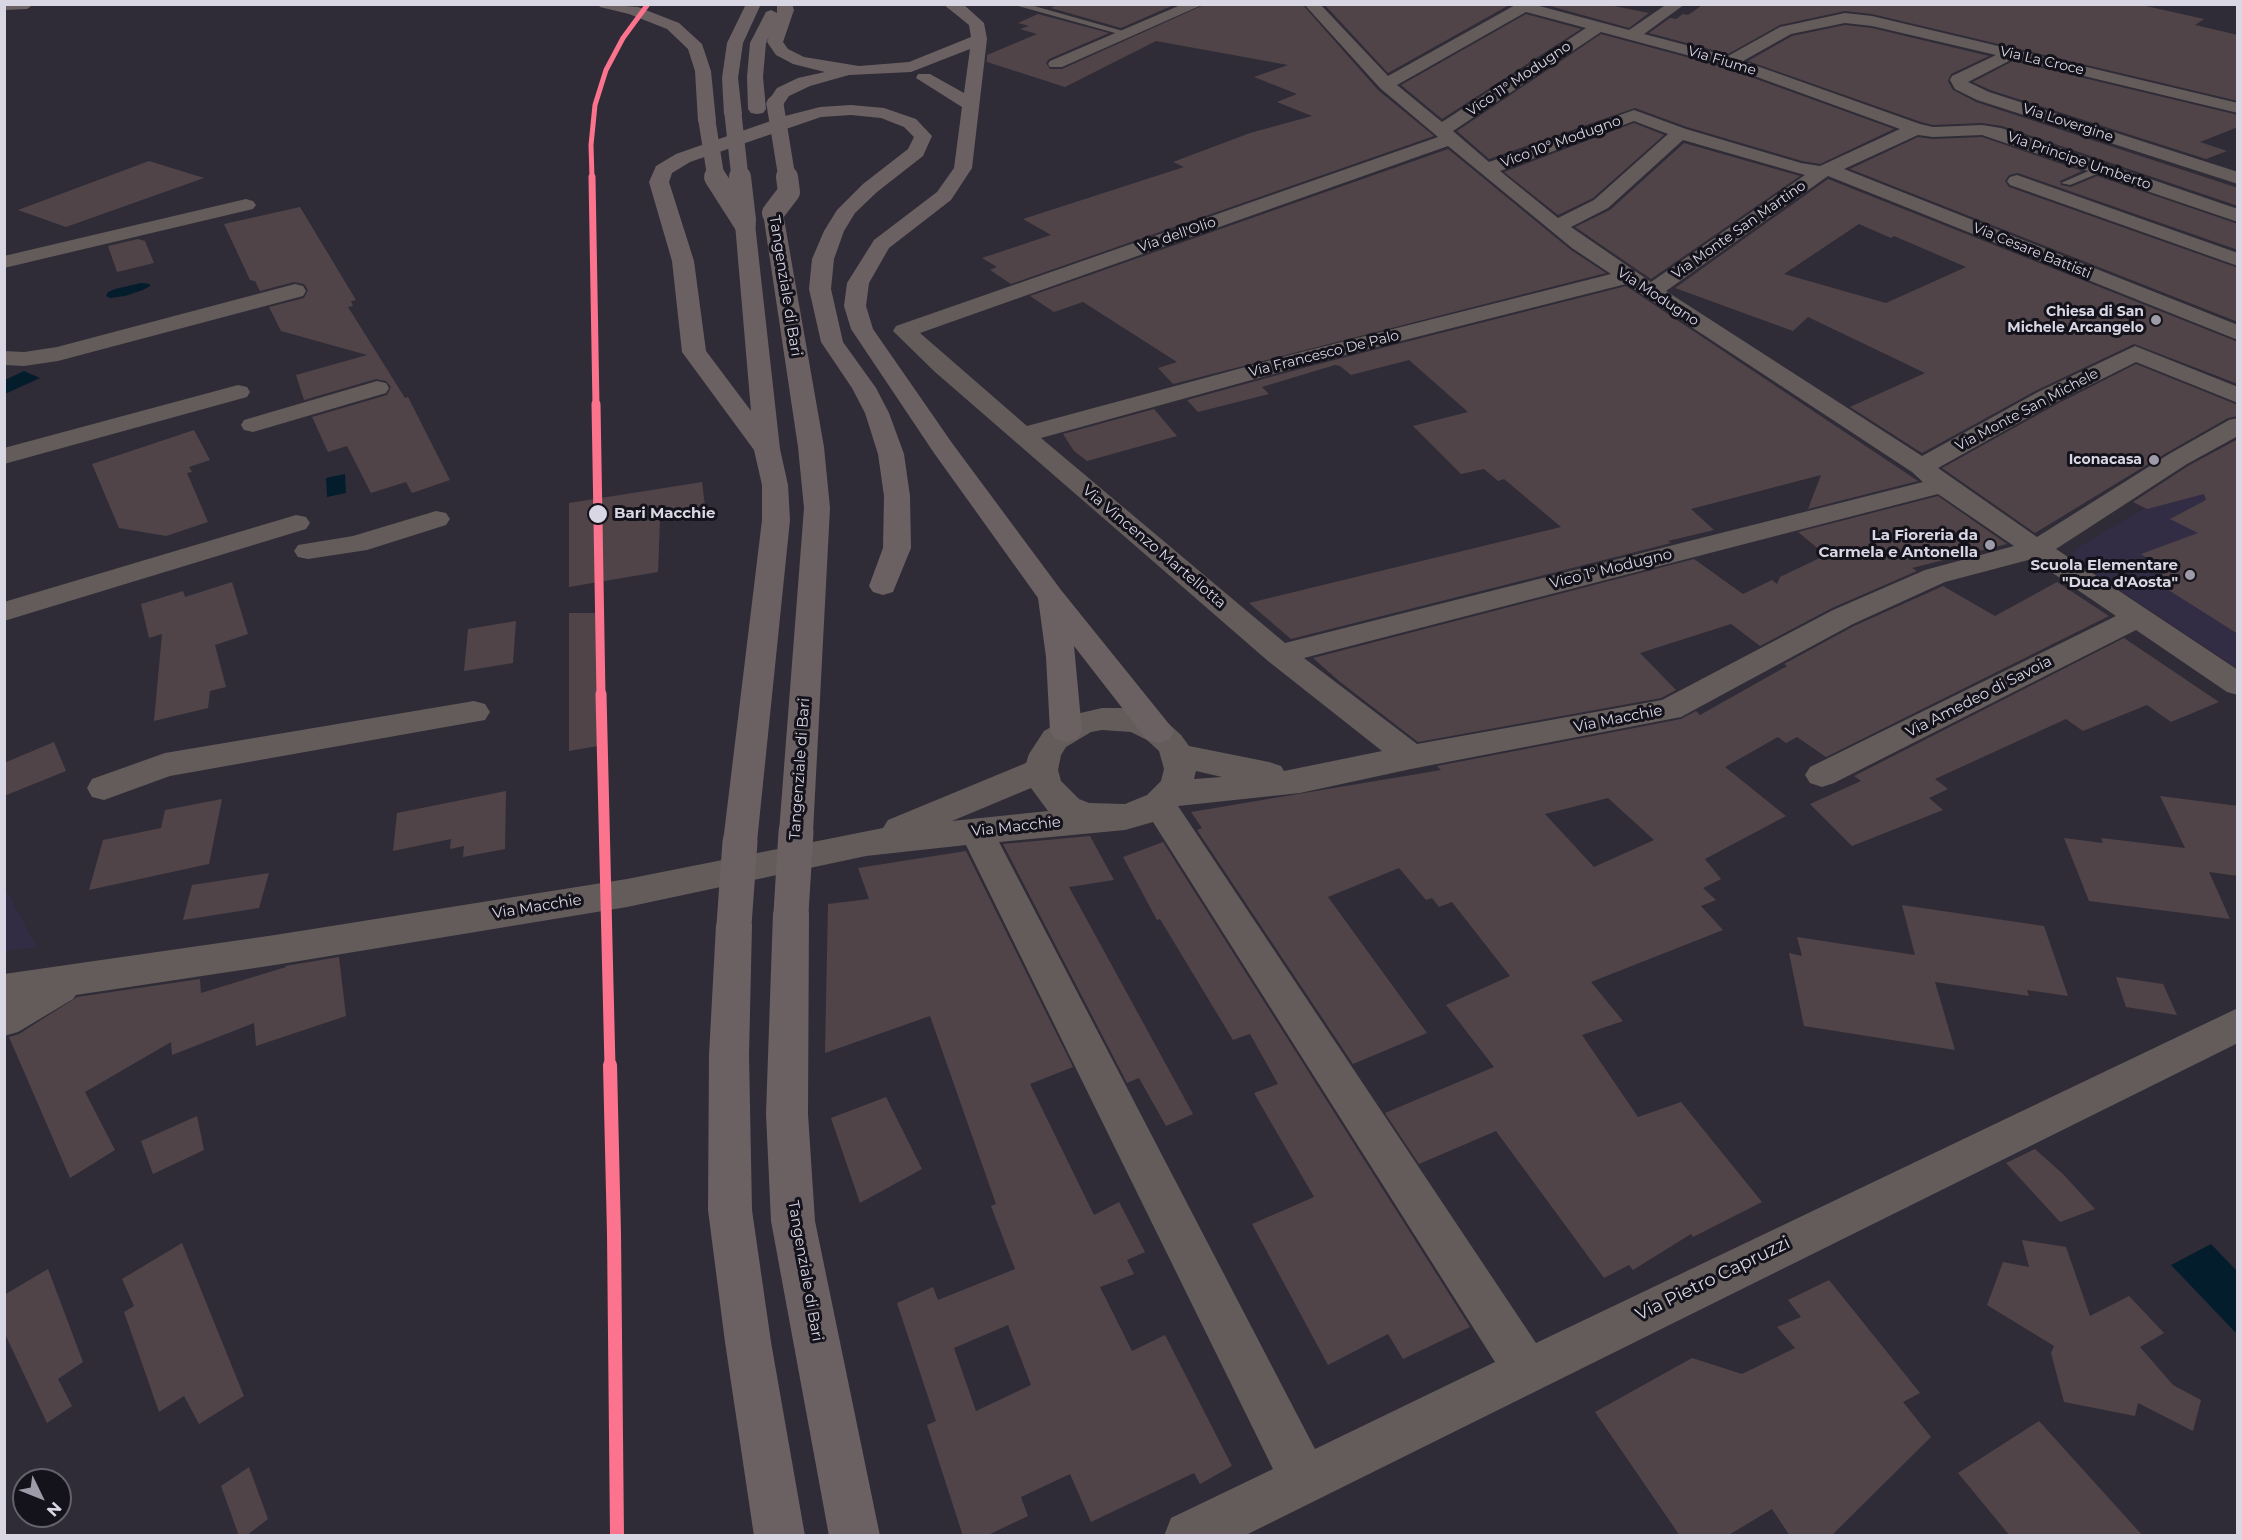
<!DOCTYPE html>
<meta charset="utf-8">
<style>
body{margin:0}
#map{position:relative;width:2242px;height:1540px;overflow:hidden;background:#2f2c37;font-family:Montserrat,sans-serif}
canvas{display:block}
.frame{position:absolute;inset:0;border:6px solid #dad7e5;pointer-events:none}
.north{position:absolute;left:12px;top:1468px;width:60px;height:60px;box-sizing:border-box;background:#14121b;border:2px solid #63616c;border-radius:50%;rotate:133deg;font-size:16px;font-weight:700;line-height:24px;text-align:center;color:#dad7e5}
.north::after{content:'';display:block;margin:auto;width:21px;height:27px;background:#9e9ba8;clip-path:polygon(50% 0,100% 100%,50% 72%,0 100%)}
</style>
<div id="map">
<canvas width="2242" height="1540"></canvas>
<div class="frame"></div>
<div class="north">N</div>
</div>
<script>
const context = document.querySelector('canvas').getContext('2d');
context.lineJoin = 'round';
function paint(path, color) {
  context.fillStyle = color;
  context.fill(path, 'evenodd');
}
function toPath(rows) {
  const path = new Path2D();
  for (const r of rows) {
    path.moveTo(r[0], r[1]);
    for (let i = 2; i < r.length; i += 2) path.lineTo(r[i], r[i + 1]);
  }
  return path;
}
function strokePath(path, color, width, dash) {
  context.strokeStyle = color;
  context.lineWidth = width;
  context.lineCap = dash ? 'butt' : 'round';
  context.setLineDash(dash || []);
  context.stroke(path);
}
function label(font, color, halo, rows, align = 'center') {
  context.font = font + ' Montserrat,sans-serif';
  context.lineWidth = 6;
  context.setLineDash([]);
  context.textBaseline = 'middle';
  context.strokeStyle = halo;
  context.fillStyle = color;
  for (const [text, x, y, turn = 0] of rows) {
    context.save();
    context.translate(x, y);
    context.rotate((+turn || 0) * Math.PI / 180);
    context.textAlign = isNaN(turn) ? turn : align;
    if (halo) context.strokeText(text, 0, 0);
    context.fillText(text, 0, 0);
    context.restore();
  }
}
const built = toPath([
 [2204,473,2237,491,2237,668,2073,559,2073,552,2077,548],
 [5,888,37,947,5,951]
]);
const water = toPath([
 [141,283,150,284,150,286,143,290,125,296,110,298,106,296,108,292,115,289],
 [24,371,40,378,5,394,5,380],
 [345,474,346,493,327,497,326,478],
 [2211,1244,2237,1271,2237,1334,2171,1265]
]);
const building = toPath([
 [1059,4,1176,4,1121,28,1051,8],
 [1206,4,1302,4,1378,90,1434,136,1011,284,990,270,997,267,982,258,1051,235,1023,219,1184,167,1173,162,1250,133,1312,116,1277,102,1297,94,1254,77,1288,65,1156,41,1065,87,987,62,987,55,1037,34,1020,29,1029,26,1018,23,1038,14,1109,33,1049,59,1046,63,1050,69,1062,69],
 [1324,4,1511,4,1388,73],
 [1543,4,1604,4,1649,13,1629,28],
 [1704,4,2137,4,2204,19,2195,25,2238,35,2238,101,1872,14,1845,11,1780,25,1728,54,1649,33,1670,18,1676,19,1683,14,1688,15],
 [1526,14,1581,29,1442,119,1401,85],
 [1845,25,1872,28,1989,56,1951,74,1948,81,1953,90,1976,102,2238,188,2238,206,2002,126,1982,123,1933,125,1921,122,1748,61,1792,36],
 [1601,34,1723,67,1894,129,1820,164,1802,161,1687,127,1635,108,1489,159,1457,131],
 [2013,61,2238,115,2238,127,2200,142,2227,151,2206,159,1990,90,1973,82],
 [1634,123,1664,135,1593,198,1558,215,1504,172],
 [1918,137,1933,139,1982,137,2082,171,2060,181,2061,185,2071,187,2097,176,2238,224,2238,250,2018,173,2009,175,2005,181,2009,187,2238,268,2238,322,1850,169],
 [1684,143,1800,176,1651,279,1575,227,1610,210],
 [1448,149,1571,250,1606,273,1173,384,1158,368,1177,362,1083,302,1054,312,1030,296],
 [149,161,204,178,66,227,18,210],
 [1828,179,2238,342,2238,384,2134,344,2037,390,1922,453,1850,407,1925,373,1808,317,1793,331,1675,288],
 [1859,224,1891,238,1894,236,1966,267,1886,303,1784,274],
 [300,207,356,300,351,301,353,306,348,307,405,398,408,397,450,480,412,493,406,482,371,493,347,446,328,452,312,417,387,395,391,387,386,381,376,379,304,400,296,375,367,355,281,331,269,307,304,298,308,290,304,284,294,282,260,291,255,281,250,280,224,224],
 [138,239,145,241,154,263,117,272,108,246],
 [1626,286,1918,481,1808,509,1821,475,1691,509,1714,530,1668,541,1671,543,1291,639,1249,603,1561,527,1504,479,1498,481,1484,469,1461,474,1413,426,1468,412,1409,360,1351,375,1340,366,1335,365,1262,387,1269,394,1198,412,1187,400,1307,367],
 [2136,364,2238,405,2238,416,2228,418,2168,452,2035,533,1942,468,2057,404],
 [1154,409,1177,436,1087,461,1074,451,1063,434],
 [194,430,210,460,189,467,192,472,187,473,208,522,166,536,119,528,92,464],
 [2238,439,2238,634,2151,579,2169,572,2141,554,2198,533,2170,519,2206,500,2204,494,2147,509,2133,502,2188,466],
 [702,482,706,514,660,521,658,572,569,587,569,503],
 [1938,496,2007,544,1912,568,1917,571,1832,608,1760,646,1731,624,1640,653,1676,690,1661,698,1418,742,1339,681,1313,658,1694,559,1743,594,1772,580,1777,584,1780,577,1826,555,1798,532],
 [232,582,248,634,215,645,226,687,210,691,208,708,154,721,162,634,149,638,141,604,183,591,185,597],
 [2057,582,2109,616,1826,757,1797,737,1786,743,1778,737,1725,767,1786,816,1705,859,1721,879,1703,888,1716,900,1701,906,1723,930,1591,982,1623,1021,1582,1035,1638,1117,1681,1102,1762,1202,1693,1237,1691,1234,1633,1270,1629,1265,1604,1278,1496,1131,1419,1164,1385,1113,1494,1067,1446,1005,1510,976,1452,902,1439,907,1432,898,1426,900,1399,868,1328,897,1427,1033,1353,1064,1197,830,1202,828,1191,812,1441,770,1437,766,1681,719,1696,711,1700,715,1787,666,1784,664,1854,626,1943,586,1995,616],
 [1608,798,1654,840,1594,867,1545,814],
 [569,613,596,613,598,746,569,751],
 [516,621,513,663,464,671,468,629],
 [2124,638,2219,702,2171,722,2147,705,2083,731,2066,719,1935,779,1948,789,1929,798,1943,810,1852,846,1810,804,1861,781,1854,776],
 [54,742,66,771,4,796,4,763],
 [506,791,505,849,463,857,464,846,450,849,451,839,393,851,397,813],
 [2160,796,2238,806,2238,876,2209,872,2230,919,2089,901,2064,838,2103,843,2101,838,2185,848],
 [222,799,209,864,89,890,103,840,161,828,165,810],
 [1090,836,1114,880,1069,887,1193,1114,1166,1126,1139,1078,1127,1083,1003,844],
 [1163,842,1470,1327,1403,1359,1388,1334,1328,1365,1252,1224,1314,1197,1254,1093,1278,1084,1250,1034,1233,1040,1160,919,1157,920,1123,857],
 [966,851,1073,1067,1030,1084,1094,1215,1119,1202,1145,1252,1127,1260,1134,1274,1100,1287,1132,1351,1165,1335,1232,1466,1200,1484,1194,1473,1091,1522,1070,1474,1021,1497,1028,1516,986,1536,963,1536,927,1425,936,1421,897,1303,933,1287,938,1300,1015,1269,991,1206,996,1204,930,1016,825,1053,828,904,869,899,858,868],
 [1008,1325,1031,1385,976,1411,954,1348],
 [269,873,259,908,183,920,192,885],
 [1902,905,2044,926,2068,996,2027,990,2029,996,1935,982,1955,1050,1804,1026,1789,953,1802,956,1797,937,1915,955],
 [339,957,346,1016,256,1046,254,1023,172,1055,171,1042,85,1092,115,1150,70,1178,9,1037,19,1034,77,997,200,979,201,993,286,967,285,966],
 [2116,977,2163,984,2177,1015,2126,1007],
 [886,1097,922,1169,860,1203,831,1118],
 [197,1116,204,1150,153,1174,141,1141],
 [2035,1149,2063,1174,2095,1209,2060,1222,2006,1163],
 [2022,1240,2066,1247,2090,1316,2129,1296,2164,1333,2140,1347,2173,1385,2201,1400,2193,1431,2138,1403,2135,1416,2064,1402,2051,1353,2054,1346,1987,1305,2003,1262,2029,1267],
 [182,1243,244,1396,199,1424,184,1396,159,1412,124,1312,134,1306,122,1279],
 [48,1269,83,1362,58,1379,72,1406,47,1423,4,1332,4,1295],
 [1829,1280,1920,1393,1903,1402,1931,1437,1831,1536,1790,1536,1772,1509,1727,1536,1680,1536,1595,1412,1692,1358,1742,1374,1795,1348,1777,1327,1801,1317,1788,1300],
 [2039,1421,2143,1536,2010,1536,1958,1473],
 [249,1467,268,1519,246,1536,239,1536,221,1486]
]);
const lane = toPath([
 [1011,4,1027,4,1130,33,1126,36,1011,4],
 [2100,166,2105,169,2104,171,2070,185,2061,183,2100,166]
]);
const street = toPath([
 [1183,4,1204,4,1062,67,1050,67,1048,64,1050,61,1183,4],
 [1304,4,1320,4,1388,76,1517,4,1532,4,1629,30,1667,4,1685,4,1644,34,1728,56,1780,27,1845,13,1872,16,2238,103,2238,113,2013,59,1968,82,1989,92,2238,172,2238,184,1977,100,1955,89,1950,80,1952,76,1996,55,1872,26,1845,23,1791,34,1743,61,1920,124,1933,127,1982,125,2001,128,2238,209,2238,222,1982,135,1933,137,1918,135,1844,169,2238,325,2238,340,1828,176,1666,291,1922,456,2038,392,2135,346,2238,387,2238,403,2136,362,2056,402,1938,468,2037,537,2169,454,2229,420,2238,418,2238,436,2187,464,2056,549,2238,670,2238,695,2227,692,2136,630,1834,783,1822,787,1810,783,1805,775,1810,767,2116,616,2032,559,1945,582,1853,624,1681,717,1411,769,1300,793,1178,806,1536,1343,2238,1008,2238,1043,1244,1536,1164,1536,1171,1518,1273,1469,966,845,866,856,627,907,275,965,76,995,73,999,18,1032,4,1036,4,974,275,935,627,879,883,828,888,820,1026,763,1029,754,1044,731,1072,715,1102,708,1122,708,1152,716,1169,724,1181,735,1189,746,1269,762,1281,766,1284,771,1382,751,1268,661,935,372,893,331,896,326,1438,137,1380,88,1304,4],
 [1526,12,1586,28,1442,122,1397,85,1526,12],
 [1601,32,1724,65,1900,129,1820,166,1801,163,1686,129,1634,110,1489,162,1453,131,1601,32],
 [1634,121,1668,134,1594,200,1558,218,1500,171,1634,121],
 [1683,140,1805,175,1651,282,1571,227,1608,208,1683,140],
 [1448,146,1572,248,1611,274,1290,355,1027,426,920,333,1448,146],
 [1626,284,1912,472,1923,482,1285,643,1041,438,1306,365,1626,284],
 [1938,494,2014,546,1925,570,1833,610,1662,700,1417,744,1304,658,1938,494],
 [1102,730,1131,732,1147,740,1159,751,1164,769,1161,781,1147,795,1125,804,1089,803,1079,799,1061,781,1058,770,1061,755,1066,747,1091,732,1102,730],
 [1196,771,1222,777,1194,779,1196,771],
 [1031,788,1048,811,952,821,1031,788],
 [1153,822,1495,1362,1315,1449,999,842,1125,830,1153,822],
 [2017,175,2238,253,2238,266,2010,185,2007,181,2010,177,2017,175],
 [246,199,253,201,256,205,253,209,4,268,4,256,246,199],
 [295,284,303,286,306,291,303,296,58,361,24,366,4,365,4,351,24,352,57,347,295,284],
 [377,381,386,383,389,388,386,393,253,432,244,430,241,425,244,420,377,381],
 [238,385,247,387,250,392,247,397,4,464,4,448,238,385],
 [436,511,446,513,450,519,446,525,367,550,308,559,298,557,294,551,298,545,353,536,436,511],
 [296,515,306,517,310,523,306,529,4,621,4,602,296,515],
 [474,701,485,704,490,712,485,720,170,776,104,800,92,797,87,788,92,779,165,753,474,701]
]);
const highway = toPath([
 [4,4,34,4,27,9,4,10,4,4],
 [598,4,638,7,679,23,702,44,711,71,716,121,713,125,701,125,698,121,695,71,688,49,667,29,629,14,600,7,598,4],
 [746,4,761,4,743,43,738,78,742,114,739,118,733,119,727,118,724,114,722,78,727,43,746,4],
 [777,4,792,4,794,10,783,42,788,49,804,57,859,66,909,62,971,37,969,25,943,4,963,4,984,23,987,39,972,168,951,200,889,248,869,283,866,306,873,329,952,443,1061,590,1169,724,1174,732,1169,740,1158,743,1147,740,1074,646,1082,731,1077,739,1066,742,1055,739,1050,731,1046,657,1038,598,934,453,851,329,844,306,847,283,874,240,937,192,954,168,962,107,916,78,918,74,930,74,964,93,970,49,911,72,849,75,810,86,789,96,781,108,775,109,769,108,766,104,777,88,798,78,825,72,793,64,776,55,767,42,769,36,766,43,763,77,766,109,763,113,757,114,751,113,748,109,747,77,750,43,766,12,771,10,777,13,777,4],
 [851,105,884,108,916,119,932,136,923,156,877,192,855,213,844,231,834,259,831,289,843,342,876,388,889,413,904,454,910,496,911,548,893,592,883,595,873,592,869,586,883,548,884,496,878,454,865,413,852,388,821,342,809,289,812,259,824,231,837,210,863,184,908,149,914,137,904,127,881,118,851,115,821,117,690,162,672,173,669,182,694,261,706,351,751,411,735,224,738,220,745,218,752,220,755,224,780,449,788,485,790,520,757,842,752,851,740,855,728,851,723,842,762,520,762,485,754,450,682,352,672,261,649,182,656,166,676,154,785,116,820,107,851,105],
 [773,207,780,209,783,213,824,447,830,508,813,832,808,841,796,845,784,841,779,832,804,508,798,447,763,213,766,209,773,207],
 [791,899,804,903,809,913,808,1114,815,1221,880,1536,829,1536,771,1221,766,1114,773,913,778,903,791,899],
 [734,910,747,915,752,925,749,1055,752,1210,771,1342,805,1536,754,1536,725,1342,708,1210,709,1055,716,925,721,915,734,910]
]);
const highwayBridgeFar2 = toPath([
 [775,104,787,178],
 [733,114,740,178],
 [707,121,716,178]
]);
const highwayBridgeFar1 = toPath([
 [715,177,745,224],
 [740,177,745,220],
 [773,213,789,192,787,177]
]);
const highwayBridge = toPath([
 [791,913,796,832],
 [734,925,740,842]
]);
const rail1Far4 = toPath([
 [592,178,591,145,595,105,606,70,623,38,648,4]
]);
const rail1Far3 = toPath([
 [592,177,596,406]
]);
const rail1Far2 = toPath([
 [596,404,601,696]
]);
const rail1Far1 = toPath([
 [601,694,610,1067]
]);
const rail1 = toPath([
 [610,1065,614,1234,617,1536]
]);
const markers = [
 [2156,320,6,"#9e9ba8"],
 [2154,460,6,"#9e9ba8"],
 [598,514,10,"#dad7e5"],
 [1990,545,6,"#9e9ba8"],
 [2190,575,6,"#9e9ba8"]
];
const farStreetnames = [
 ["Via Fiume",1722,61,17],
 ["Via La Croce",2042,61,13],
 ["Vico 11° Modugno",1519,79,-34],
 ["Via Lovergine",2068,123,18],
 ["Vico 10° Modugno",1561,142,-20],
 ["Via Principe Umberto",2079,161,19],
 ["Via Monte San Martino",1739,230,-35],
 ["Via dell'Olio",1177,235,-19],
 ["Via Cesare Battisti",2032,251,22],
 ["Via Modugno",1658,297,33],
 ["Via Francesco De Palo",1324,354,-14],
 ["Via Monte San Michele",2027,410,-28]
];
const farPoinames = [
 ["Chiesa di San",2144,312],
 ["Michele Arcangelo",2144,328],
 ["Iconacasa",2142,460]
];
const streetNames = [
 ["Tangenziale di Bari",785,286,81],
 ["Via Vincenzo Martellotta",1154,547,40],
 ["Vico 1° Modugno",1611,569,-14],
 ["Via Amedeo di Savoia",1979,697,-27],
 ["Via Macchie",1618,719,-11],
 ["Tangenziale di Bari",800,769,-86],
 ["Via Macchie",1016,827,-6],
 ["Via Macchie",537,907,-9],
 ["Tangenziale di Bari",805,1271,80]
];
const stopNames = [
 ["Bari Macchie",614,514]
];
const poiNames = [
 ["La Fioreria da",1978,536],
 ["Carmela e Antonella",1978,553],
 ["Scuola Elementare",2178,566],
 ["\"Duca d'Aosta\"",2178,583]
];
const nearStreetnames = [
 ["Via Pietro Capruzzi",1713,1279,-26]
];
paint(built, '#332c45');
paint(water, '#041d2d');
paint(building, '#504448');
paint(lane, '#645c5b');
paint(street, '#645c5b');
paint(highway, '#6b6163');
strokePath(highwayBridgeFar2, '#6b6163', 17);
strokePath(highwayBridgeFar1, '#6b6163', 22);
strokePath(highwayBridge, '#6b6163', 35);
strokePath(rail1Far4, '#fc738d', 5);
strokePath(rail1Far3, '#fc738d', 7);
strokePath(rail1Far2, '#fc738d', 9);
strokePath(rail1Far1, '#fc738d', 11);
strokePath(rail1, '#fc738d', 14);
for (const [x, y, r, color] of markers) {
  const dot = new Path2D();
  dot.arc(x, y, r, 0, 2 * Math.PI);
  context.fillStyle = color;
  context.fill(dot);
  strokePath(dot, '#14121b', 2);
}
label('14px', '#dad7e5', '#14121b', farStreetnames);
label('bold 14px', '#dad7e5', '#14121b', farPoinames, 'right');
label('15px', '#dad7e5', '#14121b', streetNames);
label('bold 15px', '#dad7e5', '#14121b', stopNames, 'left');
label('bold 15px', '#dad7e5', '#14121b', poiNames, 'right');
label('18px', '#dad7e5', '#14121b', nearStreetnames);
</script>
